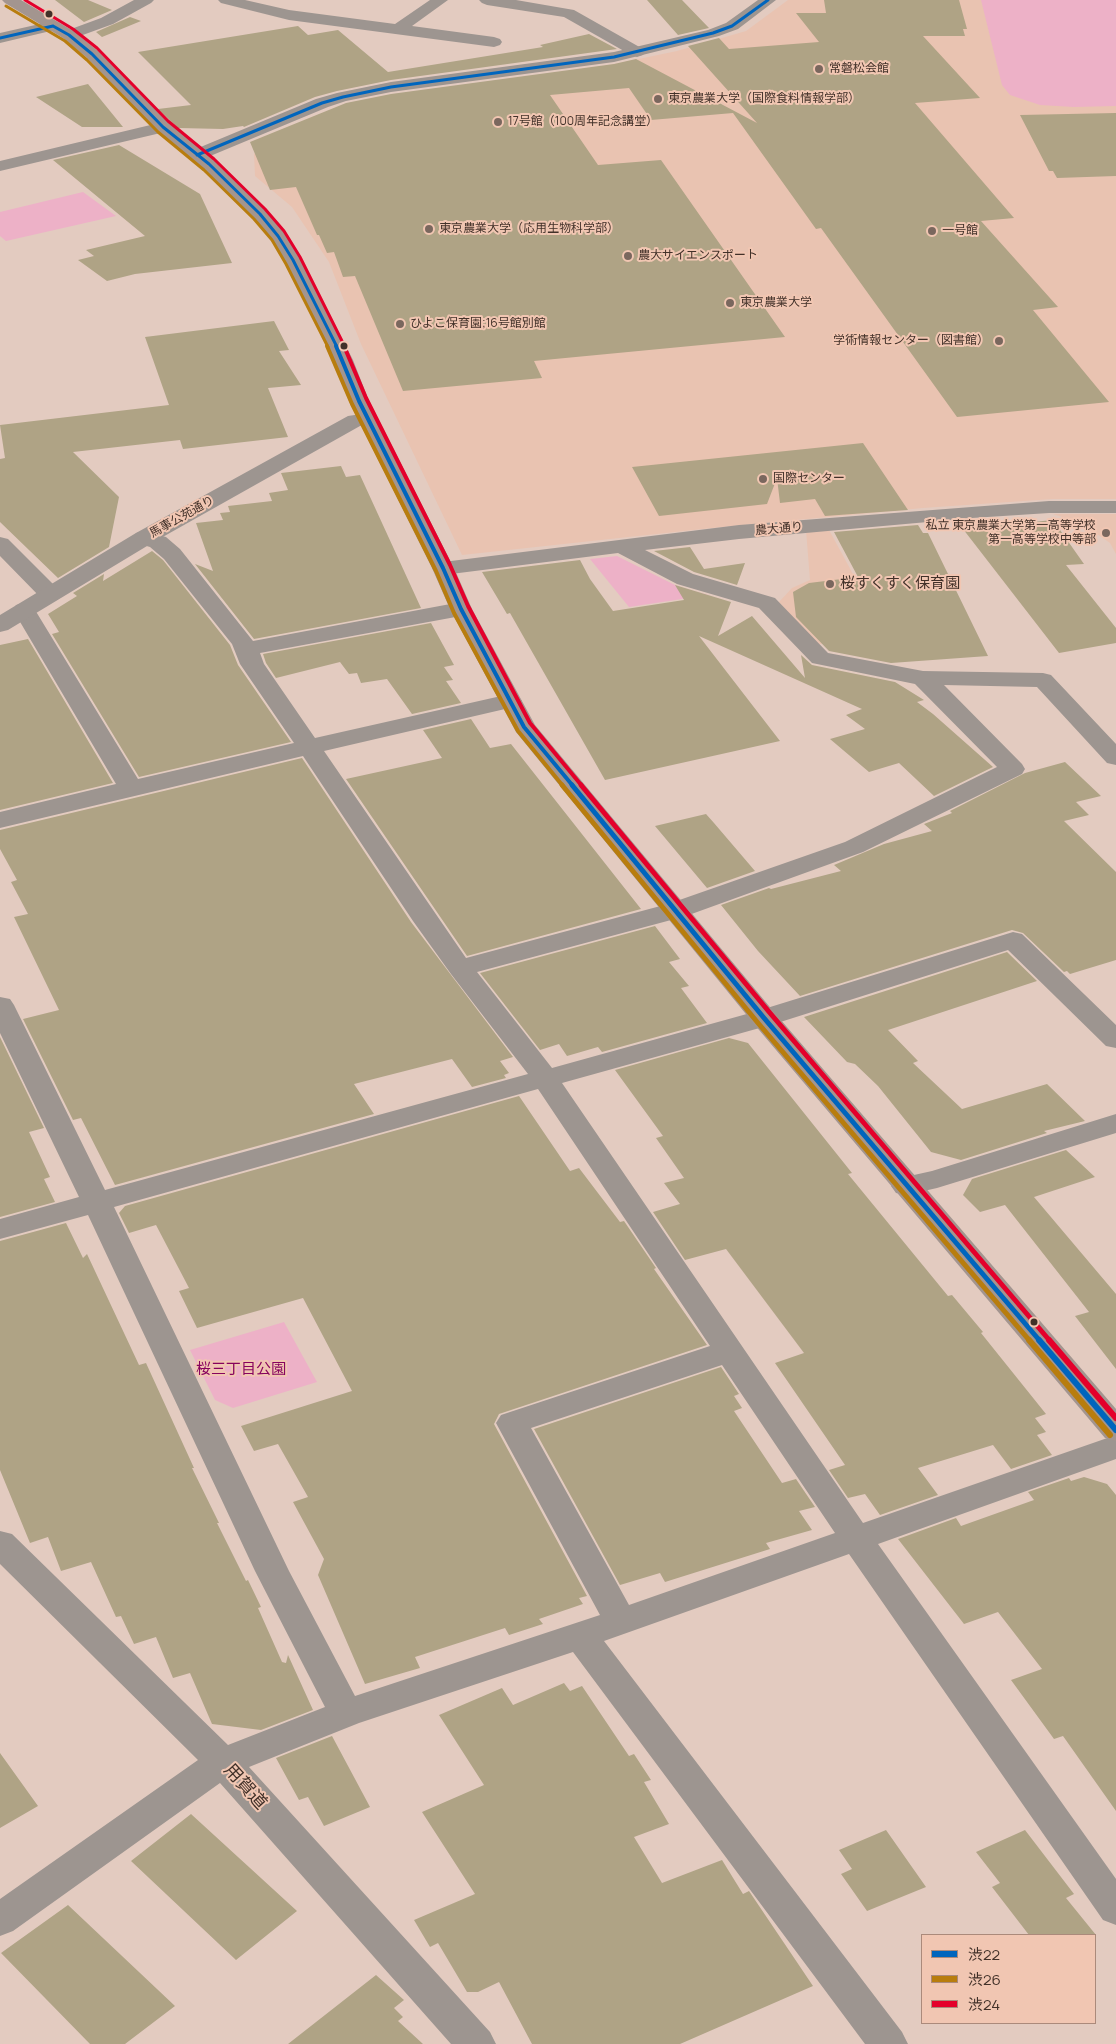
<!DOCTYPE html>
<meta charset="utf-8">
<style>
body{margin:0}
#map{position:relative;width:1116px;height:2044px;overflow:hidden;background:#e3cbc0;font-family:Manrope,"Noto Sans JP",sans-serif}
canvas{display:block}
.legend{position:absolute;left:921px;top:1934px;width:175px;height:90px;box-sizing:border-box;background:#f1c6b2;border:1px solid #ab8a7b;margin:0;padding:6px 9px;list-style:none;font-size:15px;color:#423129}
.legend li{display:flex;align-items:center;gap:10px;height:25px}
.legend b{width:25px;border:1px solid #ab8a7b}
</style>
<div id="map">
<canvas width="1116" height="2044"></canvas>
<ul class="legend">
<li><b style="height:6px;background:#0065bd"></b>渋22</li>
<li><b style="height:6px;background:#b87d0e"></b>渋26</li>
<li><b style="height:6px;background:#e4002b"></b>渋24</li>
</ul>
</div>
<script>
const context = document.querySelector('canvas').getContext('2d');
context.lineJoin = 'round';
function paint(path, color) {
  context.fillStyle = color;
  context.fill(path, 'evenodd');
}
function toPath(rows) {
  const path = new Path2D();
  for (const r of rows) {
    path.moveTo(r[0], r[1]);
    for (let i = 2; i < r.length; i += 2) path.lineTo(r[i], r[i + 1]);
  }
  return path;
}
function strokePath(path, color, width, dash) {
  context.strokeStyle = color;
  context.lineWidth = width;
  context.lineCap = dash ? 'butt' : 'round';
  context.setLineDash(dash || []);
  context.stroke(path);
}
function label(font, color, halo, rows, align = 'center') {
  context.font = font + ' Manrope,"Noto Sans JP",sans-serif';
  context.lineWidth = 4;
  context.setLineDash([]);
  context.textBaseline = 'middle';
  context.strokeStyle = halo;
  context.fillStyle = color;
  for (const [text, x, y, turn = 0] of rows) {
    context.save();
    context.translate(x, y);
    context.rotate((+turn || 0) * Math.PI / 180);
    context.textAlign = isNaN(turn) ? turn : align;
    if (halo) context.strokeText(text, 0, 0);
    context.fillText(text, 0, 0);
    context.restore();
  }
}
const built = toPath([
 [788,0,1116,0,1116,499,1053,499,923,508,712,528,462,555,361,344,329,262,292,207,255,176,254,154,268,141,581,71,677,51,746,31],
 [1053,514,1116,514,1116,554,1110,543,1081,523],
 [828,528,886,635,814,645,779,602,792,588,810,580,806,530]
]);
const green = toPath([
 [981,0,1116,0,1116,106,1074,107,1040,105,1010,95,1002,85],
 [83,192,116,216,6,241,0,236,0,212],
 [617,556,679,587,708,595,629,607,590,559],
 [284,1322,317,1382,233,1408,215,1400,190,1350]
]);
const building = toPath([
 [55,0,88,0,112,10,84,22],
 [647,0,682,0,709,28,678,35],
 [824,0,959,0,967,29,963,29,965,36,923,36,980,98,915,103,1014,218,981,221,1058,307,1033,310,1109,402,957,417,821,228,816,229,733,113,651,120,629,88,550,95,598,165,661,160,785,337,534,361,542,378,403,391,355,276,343,277,334,252,327,253,319,235,317,235,296,187,270,190,250,142,346,103,391,94,614,64,636,59,757,123,688,46,719,38,729,49,819,42,796,13,826,13],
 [130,17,141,21,102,37,96,32],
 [298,26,308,35,338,30,388,72,543,47,540,45,589,34,617,49,391,80,337,91,315,97,244,127,243,126,223,129,178,128,158,109,191,105,138,52],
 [88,84,123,127,82,127,36,97],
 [1116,113,1116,176,1057,178,1053,171,1049,171,1020,115],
 [119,145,200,194,232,263,135,274,107,281,78,260,94,256,86,250,145,236,53,160],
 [274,321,289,350,279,351,301,385,268,388,288,437,183,449,180,440,73,452,119,497,109,547,58,578,0,522,0,459,5,458,0,425,169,405,145,337],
 [863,443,908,510,825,516,815,499,780,503,777,478,767,504,659,516,632,467],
 [341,466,346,477,360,475,421,608,254,639,195,564,213,571,196,523,223,520,220,513,230,512,228,506,272,501,269,493,288,490,281,473],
 [1053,520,1084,564,1066,565,1116,628,1116,643,1059,653,963,529],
 [918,525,923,533,928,533,988,656,891,663,829,651,796,617,793,592,809,583,858,577,834,532],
 [690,547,704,569,745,563,737,585,694,572,654,551],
 [152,551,163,560,230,645,238,665,291,742,139,777,52,634,59,632,48,614,77,596,73,593,104,574,103,581],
 [580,560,590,579,613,611,684,600,675,585,731,602,718,636,752,616,805,678,801,655,812,665,895,682,924,700,917,702,933,714,993,767,934,796,899,763,869,772,830,739,865,729,846,715,862,709,699,636,780,741,605,780,510,613,507,614,482,572],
 [431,623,454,665,444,667,453,680,446,681,461,703,412,714,387,679,361,683,357,673,349,674,340,662,276,678,266,663,263,654],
 [28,639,113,783,0,810,0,645],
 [471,719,490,748,511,744,641,909,467,956,346,779,442,758,423,730],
 [302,758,411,922,513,1057,500,1061,509,1073,504,1075,506,1078,472,1087,452,1059,354,1084,374,1114,115,1185,81,1118,73,1120,23,1019,59,1010,14,917,28,914,11,882,17,880,0,849,0,830],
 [1065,762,1101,796,1076,802,1089,815,1064,821,1116,872,1116,960,1070,974,1067,971,1064,972,1023,933,1012,930,800,996,758,951,721,905,769,888,771,889,841,871,834,865,884,844,932,831,924,824,952,813,950,811,1025,773],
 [706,814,714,823,755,871,707,888,655,826],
 [655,926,680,959,669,962,689,986,681,988,707,1023,602,1052,598,1047,567,1056,559,1044,540,1050,480,973],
 [1007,952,1037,981,888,1030,918,1061,913,1063,962,1109,1047,1084,1085,1121,1044,1131,1047,1133,961,1160,931,1152,878,1086,855,1064,847,1062,804,1017],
 [0,1037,44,1128,29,1132,50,1177,44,1179,55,1202,0,1217],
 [729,1038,748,1043,852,1173,848,1174,948,1296,952,1295,983,1332,981,1333,1046,1414,1035,1418,1046,1432,1037,1435,1052,1455,1011,1469,993,1445,918,1468,938,1495,880,1515,865,1494,848,1498,829,1470,845,1465,775,1363,804,1353,726,1249,685,1260,653,1212,680,1204,664,1183,684,1178,656,1138,663,1136,615,1070],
 [519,1096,570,1171,579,1168,620,1222,624,1221,656,1268,654,1269,707,1345,499,1414,494,1424,587,1596,579,1598,583,1604,539,1619,543,1624,509,1635,505,1628,415,1657,420,1668,365,1684,318,1575,324,1559,293,1502,308,1497,278,1444,254,1451,241,1426,352,1391,303,1298,197,1328,179,1291,189,1288,156,1225,129,1233,119,1213,125,1206],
 [1066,1150,1095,1177,1034,1197,1116,1294,1116,1369,1075,1316,1089,1312,1005,1205,980,1212,963,1195,972,1179],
 [66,1223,83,1258,87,1254,139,1365,146,1363,194,1468,192,1468,219,1523,217,1523,246,1581,248,1580,261,1607,258,1608,282,1662,286,1663,288,1655,313,1710,261,1730,212,1724,190,1673,173,1678,156,1637,134,1644,121,1616,116,1617,91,1562,61,1571,48,1537,30,1543,0,1470,0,1241],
 [721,1367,739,1394,734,1396,742,1408,734,1411,782,1483,796,1479,815,1507,799,1511,812,1530,766,1543,770,1549,665,1582,660,1573,620,1585,534,1429],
 [1084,1477,1107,1484,1116,1495,1116,1811,1063,1736,1054,1739,1011,1680,1042,1669,998,1612,964,1624,898,1539,956,1518,961,1526,1034,1500,1028,1492,1069,1478,1071,1481],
 [564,1683,570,1691,582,1686,629,1756,634,1754,651,1780,644,1782,669,1824,634,1837,662,1883,722,1860,743,1894,749,1891,813,1986,680,2044,532,2044,499,1982,478,1992,467,1992,438,1943,430,1947,414,1920,475,1894,422,1812,484,1785,439,1715,502,1688,513,1705],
 [332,1736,370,1807,324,1826,308,1797,299,1800,276,1758],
 [0,1753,38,1806,0,1828],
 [191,1814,297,1911,236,1960,131,1861],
 [886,1830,926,1887,867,1911,841,1874,852,1869,839,1850],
 [1025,1830,1074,1894,1066,1898,1096,1935,1029,1935,992,1887,1000,1883,976,1852],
 [68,1905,175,2006,125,2044,90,2044,1,1953],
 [376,1975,404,2000,394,2008,403,2017,398,2021,423,2044,288,2044]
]);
const minor = toPath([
 [134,0,154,0,151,3,113,24,69,40,63,38,61,35,63,32,101,18,134,0],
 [218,0,245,0,289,10,395,24,430,0,448,0,412,26,494,37,500,39,502,42,500,45,494,47,289,20,221,3,218,0],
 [479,0,516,0,574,10,643,49,645,52,643,55,637,57,631,55,564,17,487,5,482,3,479,0],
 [163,122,169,123,171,127,169,131,0,171,0,161,163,122],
 [1049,501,1116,501,1116,513,1049,513,972,518,739,539,645,550,693,574,775,598,828,653,923,671,1043,673,1051,675,1116,744,1116,765,1107,763,1037,687,944,685,1022,764,1025,769,1022,774,863,852,686,916,477,972,552,1068,754,1012,1013,932,1022,934,1116,1025,1116,1048,1106,1046,1008,950,774,1024,562,1083,863,1523,1116,1435,1116,1459,878,1544,1116,1879,1116,1925,1103,1920,849,1554,604,1641,902,2032,908,2044,865,2044,573,1652,359,1723,249,1767,490,2032,496,2044,451,2044,220,1783,13,1931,0,1936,0,1899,198,1760,0,1564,0,1531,12,1534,228,1745,325,1707,255,1571,88,1215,0,1239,0,1219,79,1197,0,1033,0,997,10,999,14,1005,105,1190,528,1074,451,974,413,921,303,756,0,828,0,812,116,784,13,610,16,605,24,603,32,605,138,779,294,743,240,664,232,644,164,559,150,547,136,543,133,538,136,533,144,531,166,537,180,549,253,641,461,602,469,604,472,609,469,614,461,616,260,653,264,664,315,738,510,694,518,696,522,701,518,706,324,751,466,958,668,904,845,842,997,767,915,684,812,663,759,608,677,584,618,553,443,575,435,573,432,568,435,563,739,525,1049,501],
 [538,1089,710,1346,501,1415,496,1423,600,1615,355,1696,289,1571,114,1207,538,1089],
 [722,1365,835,1533,629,1605,531,1428,722,1365],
 [0,537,8,539,58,589,61,594,58,599,50,601,42,599,0,556,0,537],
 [1116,1114,1116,1133,937,1188,906,1195,896,1193,891,1186,896,1179,932,1171,1116,1114]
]);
const tertiary = toPath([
 [758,0,776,0,738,29,719,36,614,62,391,92,346,101,328,107,203,159,197,160,191,159,188,155,191,151,316,99,337,93,391,82,614,52,708,30,726,23,758,0],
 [53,21,59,23,61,26,59,29,0,43,0,33,53,21],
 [368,413,375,415,378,419,375,423,360,426,152,543,8,630,0,632,0,615,136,533,348,416,368,413]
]);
const primary = toPath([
 [2,0,21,0,75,32,98,51,169,123,215,160,266,210,284,232,302,260,353,360,369,401,454,568,472,609,535,725,774,1012,1116,1409,1116,1441,1105,1438,754,1024,516,732,450,609,432,568,349,401,333,360,284,260,270,238,254,218,203,168,157,131,86,57,63,38,5,3,2,0]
]);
const bus1Far3 = toPath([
 [53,26,69,35,92,54,163,127,209,164,260,214,278,236,293,260,337,347],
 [0,38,53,26],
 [197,155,322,103,343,97,391,87,614,57,713,33,732,26,768,0]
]);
const bus1Far2 = toPath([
 [336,346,359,401,443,568,461,609,524,727,573,786]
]);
const bus1Far1 = toPath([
 [572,785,764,1018,1040,1341]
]);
const bus1 = toPath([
 [1039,1340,1116,1430]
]);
const bus2Far3 = toPath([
 [6,6,65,41,87,60,158,132,204,170,254,219,272,240,286,264,328,347]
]);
const bus2Far2 = toPath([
 [327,346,352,404,436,571,454,613,518,731,563,786]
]);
const bus2Far1 = toPath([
 [562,785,758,1023,1030,1341]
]);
const bus2 = toPath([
 [1029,1340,1110,1435]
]);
const bus3Far3 = toPath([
 [25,0,73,29,97,48,168,121,214,159,265,209,284,231,300,257,345,347]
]);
const bus3Far2 = toPath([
 [344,346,366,398,450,565,468,606,530,723,582,786]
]);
const bus3Far1 = toPath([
 [581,785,770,1013,1050,1341]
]);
const bus3 = toPath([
 [1049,1340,1116,1418]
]);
const markers = [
 [49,14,4.5,"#423129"],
 [819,69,5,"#7a675e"],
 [658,99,5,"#7a675e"],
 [498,122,5,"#7a675e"],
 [429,229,5,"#7a675e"],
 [932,231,5,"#7a675e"],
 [628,256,5,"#7a675e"],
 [730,303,5,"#7a675e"],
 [400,324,5,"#7a675e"],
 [999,341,5,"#7a675e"],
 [344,346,4.5,"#423129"],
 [763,479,5,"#7a675e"],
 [1106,533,5,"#7a675e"],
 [830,584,5,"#7a675e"],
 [1034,1322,4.5,"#423129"]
];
const farPoinames = [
 ["常磐松会館",829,69],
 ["東京農業大学（国際食料情報学部）",668,99],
 ["17号館（100周年記念講堂）",508,122],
 ["東京農業大学（応用生物科学部）",439,229],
 ["一号館",942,231],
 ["農大サイエンスポート",638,256],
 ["東京農業大学",740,303],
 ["ひよこ保育園;16号館別館",410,324],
 ["学術情報センター（図書館）",989,341,"right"],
 ["国際センター",773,479],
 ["私立 東京農業大学第一高等学校",1096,526,"right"],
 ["第一高等学校中等部",1096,540,"right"]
];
const farStreetnames = [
 ["馬事公苑通り",182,517,-29],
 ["農大通り",779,529,-5]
];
const poiNames = [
 ["桜すくすく保育園",840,584]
];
const parkNames = [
 ["桜三丁目公園",241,1370]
];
const nearStreetnames = [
 ["用賀道",245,1787,48]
];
paint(built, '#e9c3b1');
paint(green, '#edb1c7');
paint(building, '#afa385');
paint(minor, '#9d9590');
paint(tertiary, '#9d9590');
paint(primary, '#a3958f');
strokePath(bus1Far3, '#0065bd', 3);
strokePath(bus1Far2, '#0065bd', 4);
strokePath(bus1Far1, '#0065bd', 5);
strokePath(bus1, '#0065bd', 6);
strokePath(bus2Far3, '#b87d0e', 3);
strokePath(bus2Far2, '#b87d0e', 4);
strokePath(bus2Far1, '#b87d0e', 5);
strokePath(bus2, '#b87d0e', 6);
strokePath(bus3Far3, '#e4002b', 3);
strokePath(bus3Far2, '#e4002b', 4);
strokePath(bus3Far1, '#e4002b', 5);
strokePath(bus3, '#e4002b', 6);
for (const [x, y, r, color] of markers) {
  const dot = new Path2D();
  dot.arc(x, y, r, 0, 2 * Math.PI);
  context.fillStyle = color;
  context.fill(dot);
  strokePath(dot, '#f1c6b2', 2);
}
label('12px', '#423129', '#f1c6b2', farPoinames, 'left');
label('12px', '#423129', '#f1c6b2', farStreetnames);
label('15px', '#423129', '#f1c6b2', poiNames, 'left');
label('15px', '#87035e', '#f1c6b2', parkNames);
label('18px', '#423129', '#f1c6b2', nearStreetnames);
</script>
